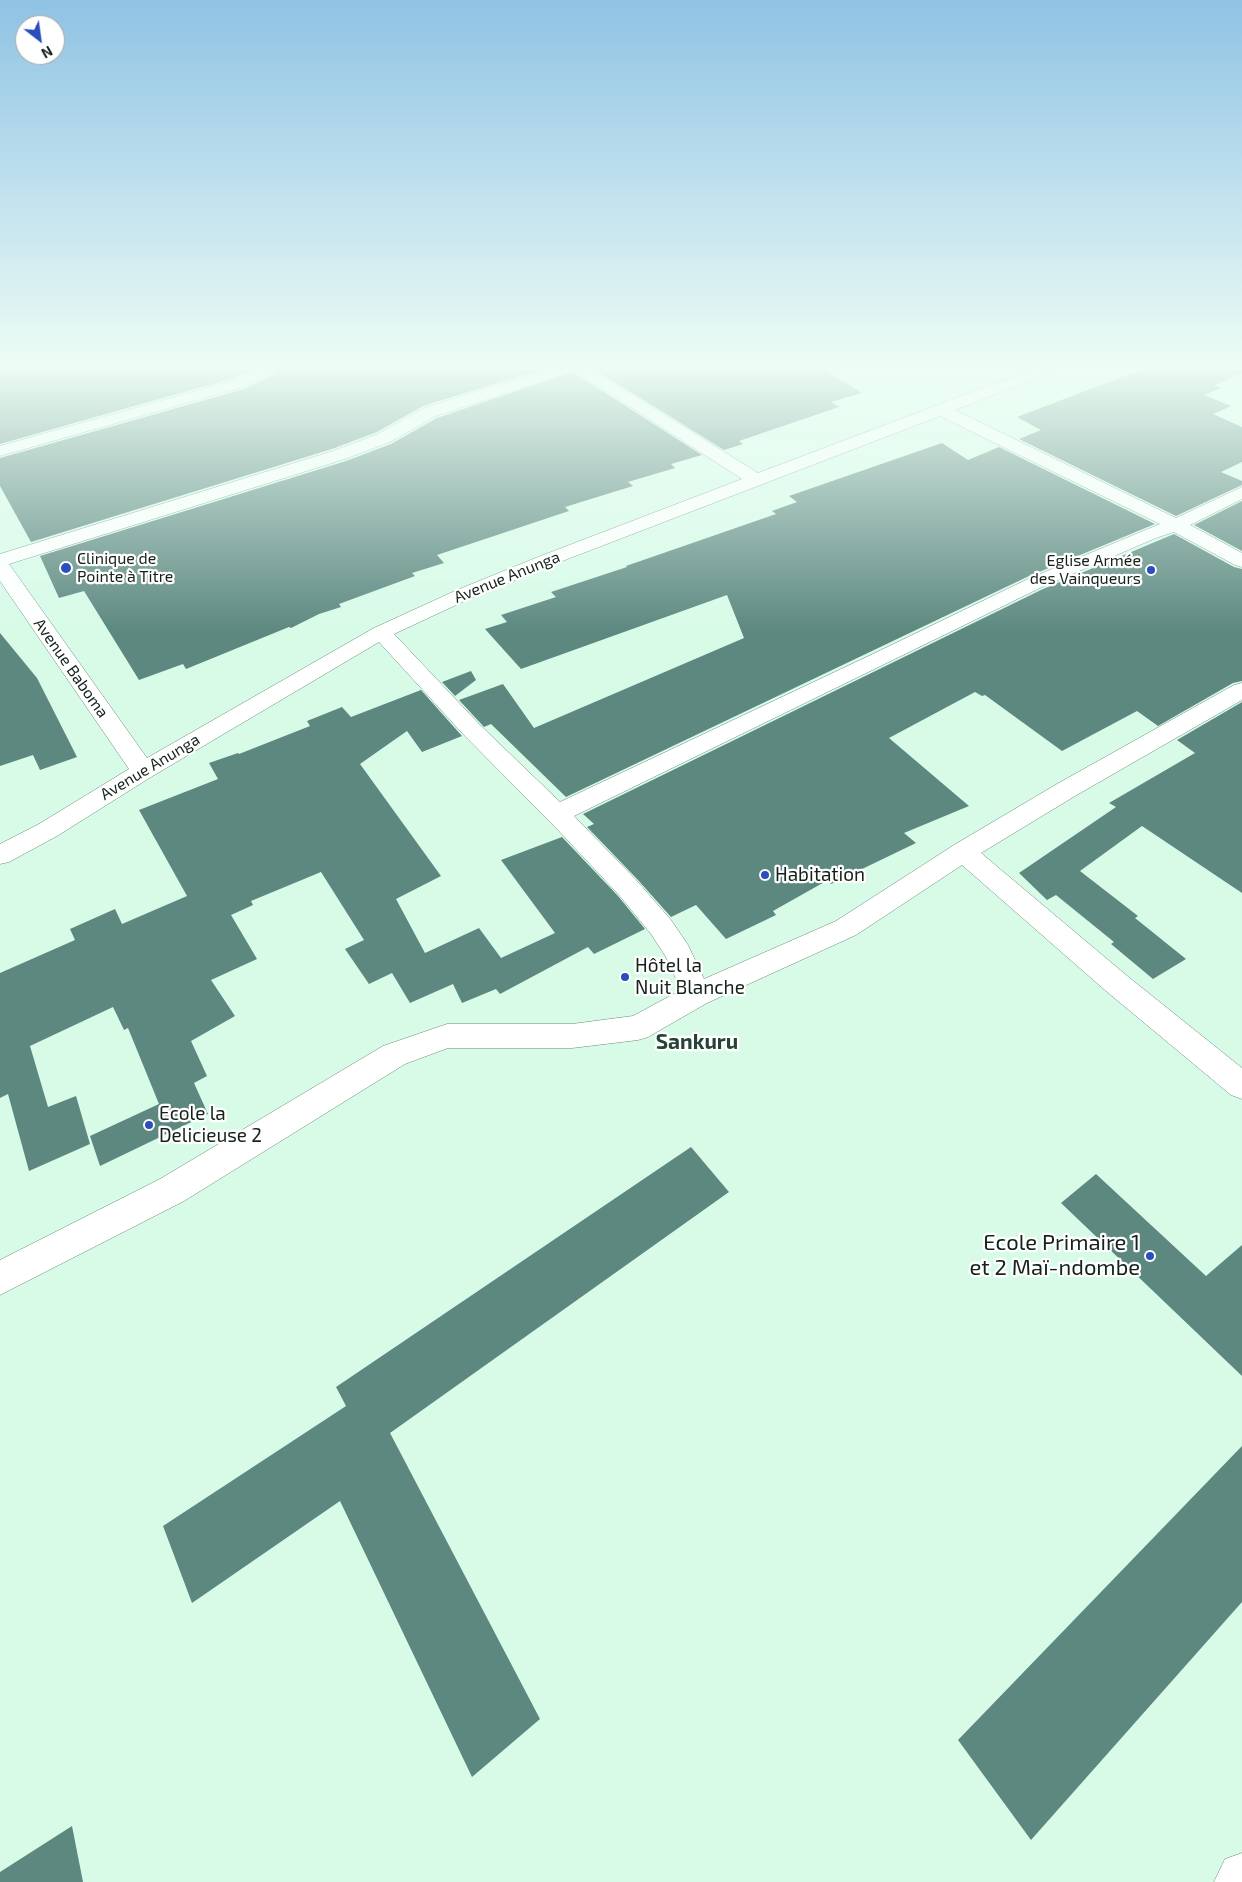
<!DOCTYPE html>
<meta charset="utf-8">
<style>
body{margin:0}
#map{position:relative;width:1242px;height:1882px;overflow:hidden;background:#d8fbe8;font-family:"Exo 2",sans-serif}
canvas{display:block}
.north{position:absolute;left:15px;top:15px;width:50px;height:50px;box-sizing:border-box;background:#fff;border:1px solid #a1a7a4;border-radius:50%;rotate:150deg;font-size:14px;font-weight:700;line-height:20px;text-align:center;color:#15221b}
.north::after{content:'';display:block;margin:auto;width:18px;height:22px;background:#2b4dbd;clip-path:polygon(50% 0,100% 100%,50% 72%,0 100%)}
</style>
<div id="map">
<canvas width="1242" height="1882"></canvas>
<div class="north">N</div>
</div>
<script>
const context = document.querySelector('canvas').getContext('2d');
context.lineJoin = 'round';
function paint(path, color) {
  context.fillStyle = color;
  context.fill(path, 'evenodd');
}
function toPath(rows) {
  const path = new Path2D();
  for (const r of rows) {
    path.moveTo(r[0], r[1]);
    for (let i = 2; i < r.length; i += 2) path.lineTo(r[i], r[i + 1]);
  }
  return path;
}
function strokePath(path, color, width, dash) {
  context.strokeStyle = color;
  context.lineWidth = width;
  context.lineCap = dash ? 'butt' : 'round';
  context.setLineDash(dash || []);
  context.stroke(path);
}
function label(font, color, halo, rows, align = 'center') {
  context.font = font + ' "Exo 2",sans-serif';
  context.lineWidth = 4.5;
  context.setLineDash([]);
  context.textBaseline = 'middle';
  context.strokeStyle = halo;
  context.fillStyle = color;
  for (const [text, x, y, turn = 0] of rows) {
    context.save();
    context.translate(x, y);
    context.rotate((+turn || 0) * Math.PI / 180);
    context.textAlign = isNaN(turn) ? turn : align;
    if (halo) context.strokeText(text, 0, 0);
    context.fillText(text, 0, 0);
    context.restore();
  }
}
const building = toPath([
 [0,369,253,369,230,379,0,444],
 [279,369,543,369,423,406,377,432,332,449,31,542,0,486,0,458,244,389,276,374],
 [594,369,824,369,862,393,831,402,839,407,739,441,743,444,724,450],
 [1143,369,1242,369,1242,373,1215,385,1221,388,1204,395,1231,406,1213,414,1242,427,1242,462,1221,472,1242,481,1242,485,1176,516,1019,439,1041,430,1017,417],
 [573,372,702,455,671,464,675,468,628,482,633,486,565,507,569,511,437,555,444,563,412,573,415,576,339,604,341,607,319,614,291,628,289,627,186,669,183,664,139,680,84,591,59,598,40,556,346,461,391,444,437,418],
 [942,443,968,460,999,447,1155,524,1027,577,566,797,491,724,484,727,459,700,503,684,534,728,744,638,727,595,521,669,485,629,507,622,501,615,556,597,551,592,627,567,626,566,776,514,772,511,797,502,789,496],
 [1242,501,1242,551,1194,525],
 [1174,534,1234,567,1242,569,1242,681,1233,683,1158,726,1137,711,1062,751,985,695,982,696,975,692,889,738,969,806,904,833,916,843,831,884,828,880,773,911,776,915,726,939,696,905,671,917,638,880,587,827,594,824,583,814,1043,589],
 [0,633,37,678,77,757,40,770,33,755,0,766],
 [471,671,476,680,455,696,442,682],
 [421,690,462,736,422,752,407,731,360,764,441,876,396,899,425,953,479,928,501,958,555,933,501,860,562,837,618,896,645,929,594,954,588,947,500,994,496,989,462,1003,453,984,410,1003,392,973,369,984,345,949,364,940,321,872,251,901,253,905,231,915,257,959,211,980,235,1016,191,1041,207,1076,194,1083,208,1114,100,1166,90,1136,159,1104,128,1028,124,1030,113,1007,30,1046,48,1107,76,1096,90,1144,29,1171,8,1094,0,1098,0,973,75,940,70,929,115,909,122,924,187,896,139,810,218,779,209,763,238,753,239,754,310,726,307,721,342,707,351,717],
 [1242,702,1242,893,1142,826,1080,871,1138,916,1135,918,1186,959,1153,979,1111,944,1114,942,1056,895,1047,900,1019,873,1116,807,1109,803,1195,753,1177,740],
 [691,1147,729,1192,390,1433,540,1719,472,1777,340,1501,192,1603,163,1526,346,1406,336,1387],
 [1096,1174,1206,1276,1242,1245,1242,1376,1061,1203],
 [1242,1446,1242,1602,1031,1840,958,1740],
 [72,1826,83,1882,0,1882,0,1872]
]);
const minor = toPath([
 [257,369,277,369,275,372,243,387,0,456,0,446,231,381,257,369],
 [549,369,591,369,758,473,1033,369,1055,369,1053,372,955,410,1176,518,1242,487,1242,499,1190,525,1242,553,1242,567,1235,565,1174,532,1156,538,1042,587,574,816,637,881,671,920,688,945,704,979,836,921,954,845,1057,784,1234,685,1242,683,1242,700,1075,796,981,853,1126,975,1242,1068,1242,1099,1231,1095,1106,991,962,865,856,935,707,1003,648,1037,638,1040,572,1048,448,1048,405,1064,184,1201,0,1295,0,1260,160,1179,383,1046,447,1024,572,1024,633,1016,681,990,666,957,651,934,619,895,558,830,463,734,379,642,151,777,57,836,9,862,0,864,0,844,39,824,129,769,0,581,0,554,333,451,378,434,424,408,549,369],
 [572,369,742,479,538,557,457,590,374,628,147,758,9,564,345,459,390,442,436,416,571,372,572,369],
 [940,416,1160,524,1028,579,875,653,560,802,479,724,394,634,471,598,552,565,940,416],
 [1242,1853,1242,1882,1214,1882,1225,1859,1242,1853]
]);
const markers = [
 [66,568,6,"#2b4dbd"],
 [1151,570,5,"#2b4dbd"],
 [765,875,5,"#2b4dbd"],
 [625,977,5,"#2b4dbd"],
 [149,1125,5,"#2b4dbd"],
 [1150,1256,5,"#2b4dbd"]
];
const farPoinames = [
 ["Clinique de",77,559],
 ["Pointe à Titre",77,577],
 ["Eglise Armée",1141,561,"right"],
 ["des Vainqueurs",1141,579,"right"]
];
const farStreetnames = [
 ["Avenue Anunga",507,577,-22],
 ["Avenue Baboma",71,668,55],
 ["Avenue Anunga",150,767,-31]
];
const poiNames = [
 ["Habitation",775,875],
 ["Hôtel la",635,966],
 ["Nuit Blanche",635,988],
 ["Ecole la",159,1114],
 ["Delicieuse 2",159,1136]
];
const quarterNames = [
 ["Sankuru",697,1042]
];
const nearPoinames = [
 ["Ecole Primaire 1",1140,1243],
 ["et 2 Maï-ndombe",1140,1268]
];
paint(building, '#5c8880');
strokePath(minor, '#6b8b7a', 1);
paint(minor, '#fff');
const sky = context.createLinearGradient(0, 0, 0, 632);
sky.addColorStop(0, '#8fc2e4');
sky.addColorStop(0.58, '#edfdf5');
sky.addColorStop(1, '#edfdf500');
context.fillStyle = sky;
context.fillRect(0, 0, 1242, 632);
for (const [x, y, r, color] of markers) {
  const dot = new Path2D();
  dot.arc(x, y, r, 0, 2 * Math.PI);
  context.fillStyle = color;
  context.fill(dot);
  strokePath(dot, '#fff', 2);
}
label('16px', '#15221b', '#fff', farPoinames, 'left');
label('16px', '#15221b', '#fff', farStreetnames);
label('19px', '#15221b', '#fff', poiNames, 'left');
label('bold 21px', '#264435', '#fff', quarterNames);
label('22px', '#15221b', '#fff', nearPoinames, 'right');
</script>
